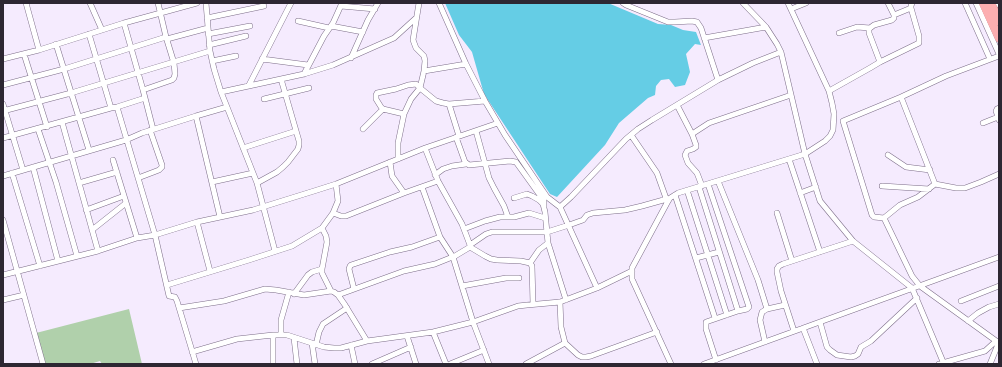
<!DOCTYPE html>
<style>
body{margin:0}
#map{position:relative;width:1002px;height:367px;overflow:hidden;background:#f5ebfe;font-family:"DM Sans",sans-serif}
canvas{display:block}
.frame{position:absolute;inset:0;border:4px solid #2d2732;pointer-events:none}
</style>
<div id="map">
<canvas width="1002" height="367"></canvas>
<div class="frame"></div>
</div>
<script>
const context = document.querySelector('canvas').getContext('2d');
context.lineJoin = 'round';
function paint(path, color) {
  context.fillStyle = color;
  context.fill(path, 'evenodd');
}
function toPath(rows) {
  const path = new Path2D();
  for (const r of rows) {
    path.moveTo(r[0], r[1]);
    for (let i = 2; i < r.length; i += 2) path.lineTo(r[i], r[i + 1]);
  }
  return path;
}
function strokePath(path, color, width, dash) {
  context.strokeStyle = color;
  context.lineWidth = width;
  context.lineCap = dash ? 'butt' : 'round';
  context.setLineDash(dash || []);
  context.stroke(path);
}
const green = toPath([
 [129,309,142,364,102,364,100,361,90,364,44,364,36,333]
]);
const water = toPath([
 [445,3,608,3,658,24,671,25,683,30,696,32,701,45,695,44,686,54,690,72,685,85,675,87,669,79,661,80,656,86,655,95,648,98,619,123,605,145,557,197,550,194,484,94,472,52,459,35]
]);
const minor = toPath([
 [26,3,39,50],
 [90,3,102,30],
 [439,3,466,64,485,101,505,135,547,197,560,207,571,197,626,139,638,129,652,120,718,80,753,63,781,52],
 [623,3,626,5,668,22,675,22,692,21,697,22,701,28,718,80],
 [743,3,766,27,777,44,781,52,805,154,820,201,853,241,912,288,944,364],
 [965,3,990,59],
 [976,3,999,54],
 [998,3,999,5],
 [341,6,375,9],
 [791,9,806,3],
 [894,15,911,8],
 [207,18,264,6],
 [298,21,329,28],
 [124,23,143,90],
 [331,26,363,32],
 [839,33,857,27,870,28],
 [89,34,111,108],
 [208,34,250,26],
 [704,38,766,27],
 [167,39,208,28],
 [56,44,89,150],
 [209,45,246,36],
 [210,51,214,69,221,92],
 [24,54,47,127],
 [999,56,946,76,901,97,843,121,872,215,874,217,884,218,912,276,920,286,999,343],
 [351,58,368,20,378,3],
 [3,59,39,50,124,23,197,3],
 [262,59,308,65],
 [212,61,236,56],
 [880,62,869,33,869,30,870,28,874,25,892,20,894,18,894,15,888,3],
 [424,71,466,64],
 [304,74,324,36,333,23,338,12,342,3],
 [3,85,64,69,166,37],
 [249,85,291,3],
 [829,91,870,68,880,62,919,43,919,36,911,8,911,6,912,3],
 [901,97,935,184],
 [264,99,309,88],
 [3,104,23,170],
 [449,104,459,136],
 [677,105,692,134,696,145,696,147,693,149,687,151,685,155,688,163,697,173,702,186],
 [117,107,155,235,169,296,175,297,177,301,196,364],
 [227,107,257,183,275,251],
 [999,108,997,109,996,111,999,120],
 [3,111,71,93,210,51,206,3],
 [404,114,383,109,381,107,376,99,376,95,377,93,396,89,408,85,416,84,420,88,436,101,443,103,449,104,485,101],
 [196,116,220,217],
 [62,122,98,251],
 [983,123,998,117],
 [38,129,56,182,77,256],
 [153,129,143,90,172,80,174,78,175,74,174,63,166,37,158,3],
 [363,129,383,109],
 [476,131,489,178,494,188,504,206,508,217],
 [692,134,709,123,791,95],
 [631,135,657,173,667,201],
 [456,137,465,162,469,165,510,161,516,162,542,198,544,201,544,207],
 [3,138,111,108,117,107,145,98],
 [243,148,296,131],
 [888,155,906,167,930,170],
 [398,159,398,143,404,114,411,99,420,88,424,71,425,61,424,56,416,48,413,40,419,3],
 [789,159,820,252],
 [113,160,137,238],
 [33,167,58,261],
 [12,173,40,266],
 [435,175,443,169,452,166,466,164],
 [3,176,126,140,142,133,196,116,227,107,221,92,304,74,333,65,394,38,416,18],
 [138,178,159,170,162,167,162,165,150,130],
 [718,181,758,280,767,309,762,312,760,320,765,342],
 [212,182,253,173],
 [79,183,117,172],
 [257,183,277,172,283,167,288,162,298,149,299,145,299,141,281,79],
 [708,184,749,307,747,309,738,311,706,322,706,329,716,360],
 [882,186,929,189],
 [422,187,440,237,453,257,473,322,489,364],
 [699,187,738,311],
 [687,190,727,315],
 [404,193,438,181],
 [800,193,816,187],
 [675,195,715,318],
 [514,198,527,194,532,196,539,200,543,204,545,212,548,243,566,300],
 [560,207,597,288],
 [86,210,124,196],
 [333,213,341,216,346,216,404,193,392,176,390,162],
 [777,213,792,261],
 [884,218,900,205,918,197,935,184,956,188,965,188,981,182,999,174],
 [3,220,43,364],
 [197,222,210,271],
 [322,228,326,236,327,242,322,269,322,273,331,291],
 [464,229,485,221,500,217,514,217,529,213,545,218],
 [92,230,126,203],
 [470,245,486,234,492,232,547,232,569,225,583,220,587,215,593,213,625,210,642,206,667,199],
 [470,247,485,256,491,259,497,260,521,261,530,263,532,266,533,304],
 [696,258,719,252],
 [530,263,539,250,548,243],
 [3,275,98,251,137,238,155,235,197,222,253,210,314,191,336,184,425,148,498,123],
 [167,285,249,260,292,246,322,228,333,213,338,201,336,184],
 [462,286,506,278,519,278],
 [354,289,349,269,350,266,351,265,390,252,412,247,440,237],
 [294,294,308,275,312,272,322,269],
 [338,295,404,271,435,264,455,256,470,247,470,245,462,224,438,181,425,148],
 [3,300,24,295],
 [961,301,999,286],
 [560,302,561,327,565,343,578,355,582,357,586,357,591,356,657,332],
 [179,308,224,301,265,289,276,290,304,295,331,291,334,292,338,295,345,305,367,341],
 [767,309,785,305],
 [968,321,978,313,989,307,999,304],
 [820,322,827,347,830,350,837,355,851,357,855,356,858,354,861,347,871,341,917,298],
 [803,328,817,364],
 [794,331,781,291,777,272,777,269,779,266,783,264,853,241],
 [433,332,446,364],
 [273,335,273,364],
 [281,335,281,320,289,292],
 [407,336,416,364],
 [294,338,297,364],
 [312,343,315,364],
 [316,345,319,332,323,324,347,308],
 [351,345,355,364],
 [192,352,237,339,273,335,287,335,324,347,334,348,341,348,367,341,433,332,473,322,518,306,527,305,560,302,597,288,632,271],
 [372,364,411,347],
 [450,364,484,350],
 [526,364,565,343],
 [671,364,632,279,632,268,667,203,670,198,678,193,805,154,825,141,830,136,833,130,834,114,832,103,829,91,788,3],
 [704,364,999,257],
 [939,364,985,351,996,341],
 [990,364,999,342]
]);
const highway = toPath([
 [983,3,999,38],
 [991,3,999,21]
]);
paint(green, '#b0d0ab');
paint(water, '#65cde5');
strokePath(minor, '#7d6e89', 6);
strokePath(highway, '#b47f84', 9);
strokePath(minor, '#fff', 5);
strokePath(highway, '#fcaeb0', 8);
</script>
